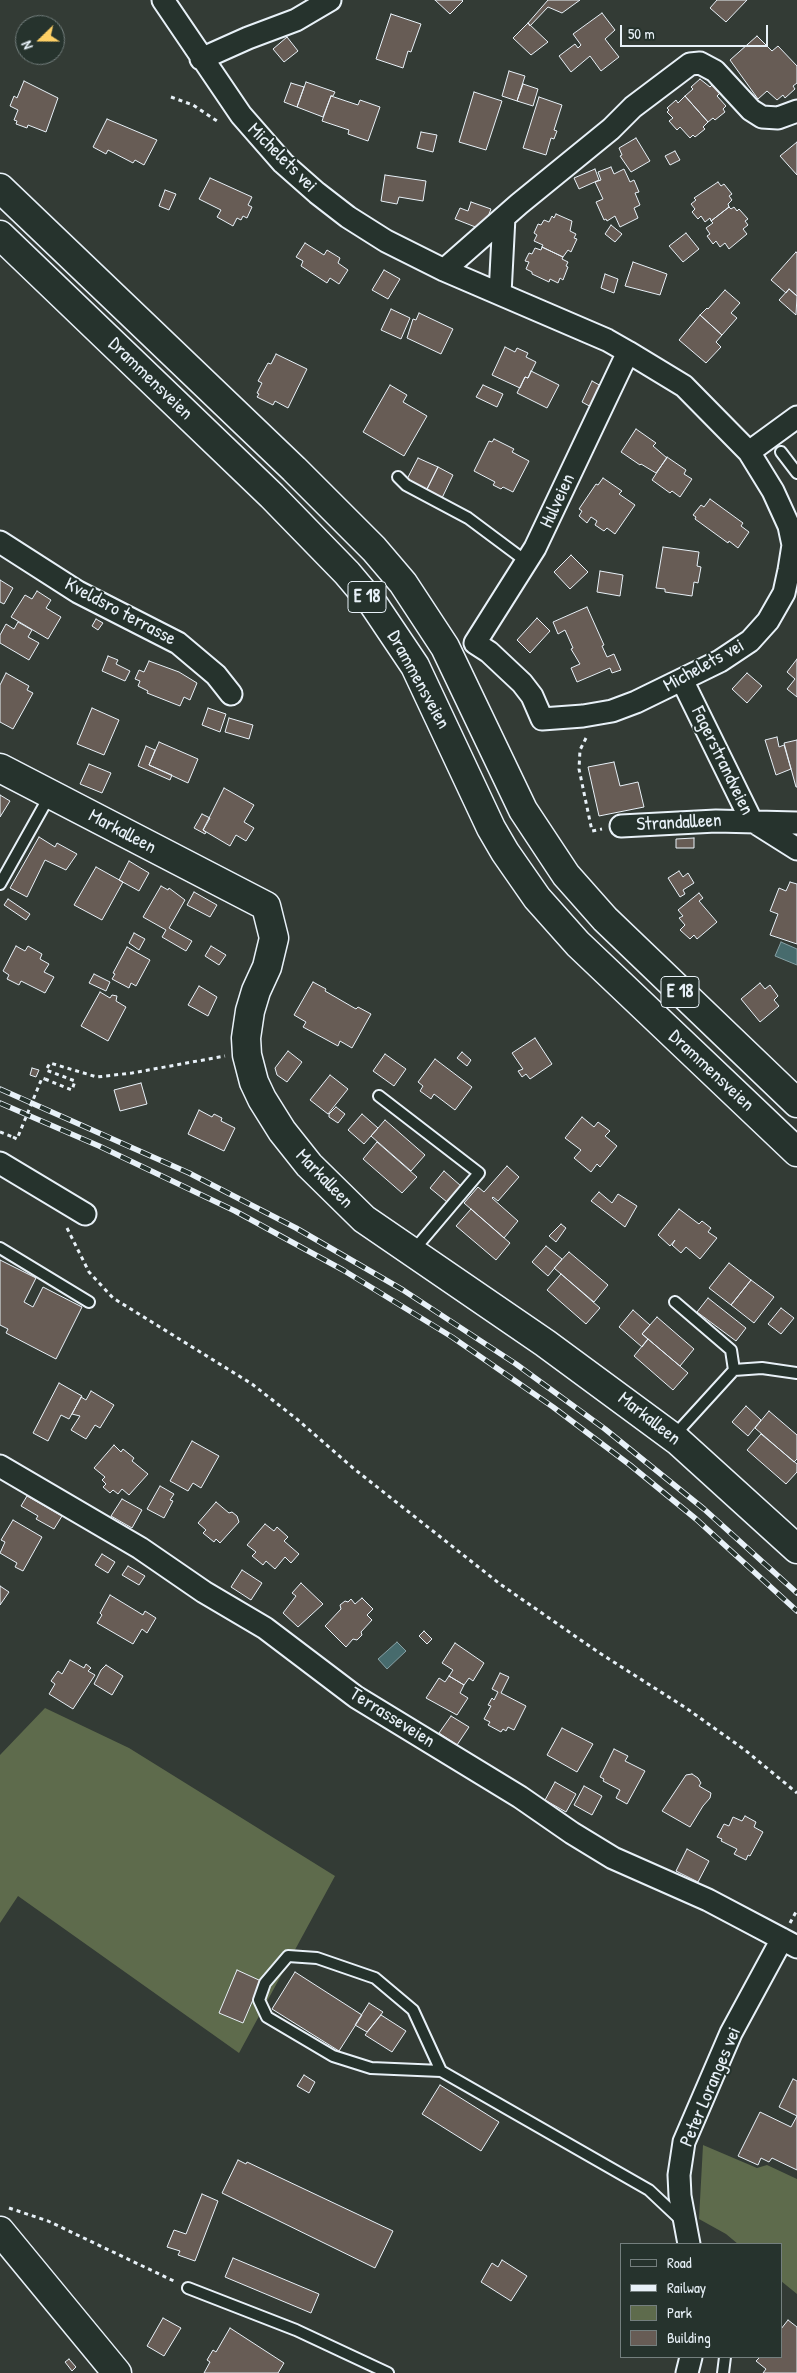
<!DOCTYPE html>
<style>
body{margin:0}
#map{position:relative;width:797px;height:2373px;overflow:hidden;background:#333b35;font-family:"Patrick Hand",sans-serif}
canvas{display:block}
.legend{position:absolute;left:620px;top:2243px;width:162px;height:115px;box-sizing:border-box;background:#26332d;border:1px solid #747f7e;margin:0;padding:6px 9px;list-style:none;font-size:15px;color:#e8f1f8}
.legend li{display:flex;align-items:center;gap:10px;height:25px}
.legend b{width:25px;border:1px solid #747f7e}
.north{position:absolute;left:15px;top:15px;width:50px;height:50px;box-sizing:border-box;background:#26332d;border:1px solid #747f7e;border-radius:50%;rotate:248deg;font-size:14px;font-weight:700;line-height:20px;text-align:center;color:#e8f1f8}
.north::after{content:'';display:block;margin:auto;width:18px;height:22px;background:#ffd166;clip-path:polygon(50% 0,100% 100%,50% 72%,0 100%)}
.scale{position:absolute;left:620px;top:25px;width:148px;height:22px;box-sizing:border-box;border:2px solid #e8f1f8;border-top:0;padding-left:6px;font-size:15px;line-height:18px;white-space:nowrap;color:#e8f1f8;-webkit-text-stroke:4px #26332d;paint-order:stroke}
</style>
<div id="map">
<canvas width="797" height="2373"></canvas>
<ul class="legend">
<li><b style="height:6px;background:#26332d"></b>Road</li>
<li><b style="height:6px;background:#e8f1f8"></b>Railway</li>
<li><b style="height:14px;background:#5e6b4c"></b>Park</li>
<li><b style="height:14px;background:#675c55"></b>Building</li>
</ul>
<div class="north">N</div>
<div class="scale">50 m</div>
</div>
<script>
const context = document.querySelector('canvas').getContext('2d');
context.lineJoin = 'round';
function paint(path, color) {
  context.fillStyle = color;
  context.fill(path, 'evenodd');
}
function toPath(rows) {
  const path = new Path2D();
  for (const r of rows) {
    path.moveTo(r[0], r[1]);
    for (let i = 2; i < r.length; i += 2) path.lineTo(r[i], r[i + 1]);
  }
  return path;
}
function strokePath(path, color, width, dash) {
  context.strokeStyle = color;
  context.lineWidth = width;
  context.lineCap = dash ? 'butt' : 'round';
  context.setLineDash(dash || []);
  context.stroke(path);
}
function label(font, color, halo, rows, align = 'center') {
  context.font = font + ' "Patrick Hand",sans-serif';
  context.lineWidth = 4;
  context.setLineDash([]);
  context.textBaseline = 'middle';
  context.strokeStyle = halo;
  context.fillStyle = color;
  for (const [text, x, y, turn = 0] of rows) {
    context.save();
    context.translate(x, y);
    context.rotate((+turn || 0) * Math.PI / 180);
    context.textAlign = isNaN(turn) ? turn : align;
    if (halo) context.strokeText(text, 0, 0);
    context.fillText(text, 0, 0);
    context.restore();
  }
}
const green = toPath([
 [45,1708,129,1748,335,1876,239,2053,18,1896,0,1923,0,1755],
 [703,2145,757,2168,767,2165,797,2179,797,2294,781,2281,781,2244,738,2244,726,2234,699,2219]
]);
const water = toPath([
 [781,942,797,949,797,965,775,956,781,942],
 [397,1642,406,1651,387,1669,378,1659,397,1642]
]);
const building = toPath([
 [435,0,462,0,463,1,450,14,435,0],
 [548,0,580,0,562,13,548,7,530,26,528,23,548,0],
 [717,0,747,0,726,22,710,8,717,0],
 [602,13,615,30,605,39,619,57,601,71,590,56,571,72,559,56,575,44,578,48,581,45,573,34,602,13],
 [391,14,421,24,411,52,408,51,403,68,376,59,391,14],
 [528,23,548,42,531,55,513,38,528,23],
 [757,36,772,51,778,46,797,66,797,83,793,86,795,89,785,98,783,95,777,100,767,91,758,99,730,60,757,36],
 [287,37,298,51,284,62,273,49,287,37],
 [509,71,525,76,517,101,502,96,509,71],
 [700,79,710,87,713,84,720,93,717,96,726,106,723,109,725,112,715,120,713,118,708,122,685,96,693,89,691,87,700,79],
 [24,81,58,98,46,132,28,125,27,128,16,124,17,121,14,120,18,110,10,106,14,96,17,98,24,81],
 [306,82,335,92,333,96,331,96,323,117,297,107,306,82],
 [291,83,304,87,297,107,284,102,291,83],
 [523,84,538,89,533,106,517,101,523,84],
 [474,92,502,101,486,150,459,142,474,92],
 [331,96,358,105,360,100,380,107,368,141,348,134,349,130,322,121,331,96],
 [685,96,708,122,703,127,705,129,695,137,693,135,690,138,680,127,677,130,669,121,673,118,667,112,669,110,667,108,676,100,678,103,685,96],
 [539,97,562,105,554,130,557,131,554,139,551,138,546,155,523,148,539,97],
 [107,119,157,140,144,165,135,160,133,163,108,150,106,154,93,147,107,119],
 [421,132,437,135,433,152,417,148,421,132],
 [636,138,650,161,631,172,620,156,622,155,619,148,636,138],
 [797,142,797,175,780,156,797,142],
 [675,151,680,160,670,165,665,156,675,151],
 [611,167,614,174,624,169,630,182,634,180,639,192,635,193,640,205,634,208,638,218,620,227,615,216,607,221,606,219,604,220,596,202,603,199,595,182,601,180,598,172,611,167],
 [595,169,599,180,579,189,574,178,595,169],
 [385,175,426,181,423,201,399,197,397,204,381,201,385,175],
 [210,178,252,197,248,205,252,207,247,218,243,216,241,220,237,218,233,226,217,217,221,210,199,199,210,178],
 [718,182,721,186,724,184,732,194,729,196,732,200,728,204,729,207,711,221,710,218,705,222,701,216,698,219,692,212,695,209,691,204,696,200,694,198,718,182],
 [165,190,176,194,169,210,159,206,165,190],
 [471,202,491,209,487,219,478,228,455,219,460,208,468,211,471,202],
 [729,207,731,209,734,207,737,211,739,209,748,219,745,221,748,225,743,229,747,234,729,249,725,243,720,247,716,241,713,244,707,236,710,234,706,228,713,223,711,221,729,207],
 [556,214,572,221,570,231,576,234,574,238,577,239,571,252,568,250,563,257,542,247,543,245,534,241,537,235,534,233,538,224,541,225,544,220,549,222,552,216,554,218,556,214],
 [611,225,622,234,615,242,605,234,611,225],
 [686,233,699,249,683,262,669,246,686,233],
 [305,243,324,255,327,250,340,258,338,263,348,270,339,284,330,278,327,283,301,266,303,261,296,257,305,243],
 [542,247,563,257,562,259,568,262,566,266,568,267,563,280,560,278,558,283,550,279,549,282,532,274,532,272,526,269,529,262,525,261,529,253,532,254,535,248,541,250,542,247],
 [796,252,797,253,797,296,789,289,786,293,771,280,796,252],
 [633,262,667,274,660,295,625,286,633,262],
 [384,270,400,279,388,299,372,290,384,270],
 [605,274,618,279,614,293,601,288,605,274],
 [789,289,797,296,796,315,779,300,789,289],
 [725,290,740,303,731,313,737,318,722,335,700,315,707,308,708,309,725,290],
 [391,309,410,318,401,339,381,330,391,309],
 [419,313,453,329,441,354,407,338,413,319,416,320,419,313],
 [700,315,722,335,716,342,721,347,706,363,679,340,700,315],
 [505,347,515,352,517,348,528,353,526,357,536,362,528,378,525,377,520,388,492,375,505,347],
 [276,354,307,369,288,408,275,401,273,405,257,397,259,394,257,393,262,383,258,381,268,363,271,364,276,354],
 [531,371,559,385,547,408,517,393,525,377,528,378,531,371],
 [592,381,603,387,593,408,582,402,592,381],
 [390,385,407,395,403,402,427,416,404,456,363,432,390,385],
 [483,385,503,394,497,407,476,397,483,385],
 [636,429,656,443,653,446,667,458,656,473,641,464,640,465,621,452,636,429],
 [494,439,514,449,512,452,529,461,513,492,503,487,501,489,493,485,495,482,474,471,489,441,492,442,494,439],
 [667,457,686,470,684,474,692,479,680,497,672,491,670,493,652,480,667,457],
 [418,458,438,467,426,491,406,481,418,458],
 [438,467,453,475,442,498,426,491,438,467],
 [603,478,622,491,619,494,635,505,615,534,607,528,604,531,595,525,597,521,591,517,587,523,579,516,582,511,579,509,596,484,598,485,603,478],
 [710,499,743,523,741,526,749,532,738,548,729,541,728,543,695,519,696,517,693,515,701,505,704,507,710,499],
 [663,547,699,552,697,566,701,567,698,583,694,582,692,596,665,592,665,589,656,588,663,547],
 [571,555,588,572,570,589,554,572,571,555],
 [600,571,623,575,620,596,597,592,600,571],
 [0,580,13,588,4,604,0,602,0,580],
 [37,591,51,600,46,608,61,617,48,639,11,617,25,595,32,599,37,591],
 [587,607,604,645,602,646,607,657,614,654,621,670,612,673,610,668,577,682,571,668,580,664,571,649,573,648,565,630,558,634,553,622,587,607],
 [537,618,550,631,530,653,517,640,537,618],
 [96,619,103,623,98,630,92,626,96,619],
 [18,622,32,630,28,637,39,643,29,660,0,643,0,635,6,624,14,629,18,622],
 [108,656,118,660,116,664,130,671,125,681,102,671,108,656],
 [797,659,797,697,787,689,795,679,787,672,797,659],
 [149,661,179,672,197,683,190,700,184,697,180,706,147,693,148,691,138,686,140,681,135,679,139,670,144,672,149,661],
 [6,673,29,686,27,690,33,693,13,729,0,722,0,685,6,673],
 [747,673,762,686,747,703,732,689,747,673],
 [92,708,119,720,104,755,77,744,92,708],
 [208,708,226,714,220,732,202,725,208,708],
 [229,718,253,725,249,739,225,732,229,718],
 [777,737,779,747,784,745,791,769,776,775,765,740,777,737],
 [797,740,797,787,796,787,784,743,797,740],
 [159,742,198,759,188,783,149,765,159,742],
 [146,746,155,750,149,765,172,775,170,780,138,766,146,746],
 [614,762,620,786,638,782,644,807,599,816,588,767,614,762],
 [89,764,111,773,102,793,80,784,89,764],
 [224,788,254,805,244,822,254,828,246,841,236,835,230,846,203,830,224,788],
 [0,795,10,801,0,817,0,795],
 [202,814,210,818,203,830,206,832,205,834,194,828,202,814],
 [39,837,55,847,57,843,77,854,66,870,45,860,27,897,10,888,39,837],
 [694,838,694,848,676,848,676,839,694,838],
 [129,861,149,873,139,891,119,880,129,861],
 [96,867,123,882,102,920,74,905,96,867],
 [679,871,683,877,688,873,694,883,683,890,685,894,680,897,668,878,679,871],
 [790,882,797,884,797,944,770,935,778,914,770,911,779,888,786,891,790,882],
 [161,886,168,890,169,888,185,900,169,928,192,941,186,951,162,937,166,930,143,917,161,886],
 [194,892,217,905,210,917,187,905,194,892],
 [699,893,703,898,699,901,717,922,697,939,694,935,690,939,680,930,685,925,679,918,683,916,678,910,699,893],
 [8,899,30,914,26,920,4,905,8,899],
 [134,933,145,939,139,950,129,943,134,933],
 [16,946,25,951,28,946,42,954,40,959,49,964,44,972,54,977,45,993,21,981,19,985,7,979,9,975,3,971,16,946],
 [211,946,226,955,219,965,205,956,211,946],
 [127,947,150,960,136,986,131,983,129,988,112,979,115,974,113,973,127,947],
 [94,974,110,982,106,991,89,983,94,974],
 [313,982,326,989,325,991,356,1009,358,1007,371,1014,352,1048,340,1041,338,1046,303,1027,306,1022,294,1015,313,982],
 [760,983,765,989,770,985,778,996,774,1000,779,1006,760,1022,741,999,760,983],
 [199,986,217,997,208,1016,188,1005,199,986],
 [100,992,110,998,112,995,117,996,116,1001,126,1007,108,1041,81,1026,100,992],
 [535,1038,552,1064,530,1079,526,1074,522,1077,518,1071,523,1069,512,1053,535,1038],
 [288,1051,302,1062,287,1082,277,1075,275,1068,288,1051],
 [462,1052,471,1060,467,1066,457,1058,462,1052],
 [385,1054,406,1069,394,1086,373,1071,385,1054],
 [435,1059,472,1087,455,1110,434,1094,431,1099,420,1091,423,1086,418,1082,435,1059],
 [32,1068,39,1070,36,1077,30,1075,32,1068],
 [330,1075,348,1089,328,1114,310,1100,330,1075],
 [141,1083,147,1104,120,1111,114,1090,141,1083],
 [336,1107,345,1114,338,1123,329,1117,329,1114,336,1107],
 [199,1110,212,1117,214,1114,222,1118,221,1121,235,1128,224,1151,188,1134,199,1110],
 [362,1114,378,1128,364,1144,348,1130,362,1114],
 [582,1117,594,1127,598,1122,610,1131,605,1136,617,1146,600,1167,597,1164,591,1172,574,1158,581,1150,565,1138,582,1117],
 [385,1120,425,1155,411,1171,371,1136,385,1120],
 [377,1142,417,1177,402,1193,363,1159,377,1142],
 [507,1166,519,1177,498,1201,493,1197,492,1198,518,1221,504,1238,464,1203,478,1187,484,1192,507,1166],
 [444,1171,461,1186,447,1202,430,1188,444,1171],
 [599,1192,612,1203,618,1194,637,1206,625,1227,591,1201,599,1192],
 [471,1209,510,1243,496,1260,456,1226,471,1209],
 [679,1209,699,1224,702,1221,711,1228,708,1232,717,1238,700,1259,686,1247,681,1253,672,1245,675,1240,670,1246,658,1235,679,1209],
 [561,1224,566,1228,556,1242,549,1236,561,1224],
 [546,1246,562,1259,548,1276,532,1262,546,1246],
 [569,1252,608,1285,594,1302,554,1268,569,1252],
 [0,1260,36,1278,24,1302,33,1307,43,1287,82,1307,56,1359,6,1333,8,1329,0,1325,0,1260],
 [729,1263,751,1280,731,1305,709,1288,729,1263],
 [561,1274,600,1308,586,1324,547,1290,561,1274],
 [751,1280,774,1297,754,1323,731,1305,751,1280],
 [708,1298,746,1328,736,1341,697,1312,708,1298],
 [781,1308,794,1318,781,1334,768,1324,781,1308],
 [633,1310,650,1325,642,1334,648,1339,642,1347,619,1327,633,1310],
 [657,1317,694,1349,680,1366,642,1334,657,1317],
 [648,1339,688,1373,673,1390,634,1356,648,1339],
 [59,1383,82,1396,69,1419,61,1415,48,1441,33,1433,59,1383],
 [91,1391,114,1405,100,1428,95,1425,86,1439,71,1430,80,1416,72,1414,81,1397,86,1400,91,1391],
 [746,1406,761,1420,748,1436,732,1422,746,1406],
 [769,1411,797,1435,797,1459,794,1462,755,1428,769,1411],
 [761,1434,797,1464,797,1472,786,1484,747,1450,761,1434],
 [192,1441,219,1456,201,1488,193,1483,188,1491,170,1481,192,1441],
 [114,1445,121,1452,123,1449,134,1458,132,1461,148,1474,129,1495,122,1489,118,1494,113,1490,110,1493,103,1487,106,1484,102,1480,105,1477,94,1468,114,1445],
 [160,1486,174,1494,170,1500,173,1501,164,1518,147,1509,160,1486],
 [27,1496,62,1516,54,1529,36,1519,38,1516,21,1506,27,1496],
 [122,1499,142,1510,132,1528,111,1516,122,1499],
 [216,1502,229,1513,232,1512,237,1516,239,1522,220,1543,216,1539,214,1542,203,1533,206,1530,198,1523,216,1502],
 [13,1520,42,1537,23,1571,15,1567,17,1563,0,1553,5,1542,1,1540,13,1520],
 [265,1524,274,1531,277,1527,288,1537,284,1541,299,1554,291,1563,285,1557,275,1569,266,1561,263,1565,252,1556,256,1552,247,1545,265,1524],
 [102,1554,115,1562,108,1573,95,1565,102,1554],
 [128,1566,145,1576,139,1585,122,1575,128,1566],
 [242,1570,262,1583,251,1600,231,1587,242,1570],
 [301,1583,323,1604,298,1627,283,1613,296,1596,292,1593,301,1583],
 [0,1586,9,1592,0,1605,0,1586],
 [110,1595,143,1615,145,1611,156,1618,147,1633,142,1629,133,1644,97,1623,102,1615,100,1613,110,1595],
 [362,1598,373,1609,367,1615,372,1620,361,1632,362,1635,357,1640,353,1639,346,1647,325,1626,341,1609,340,1605,345,1601,348,1602,351,1599,355,1604,362,1598],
 [424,1631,432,1639,427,1644,419,1636,424,1631],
 [455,1643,484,1663,473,1681,469,1678,464,1685,449,1676,453,1670,442,1663,455,1643],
 [70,1660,84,1668,86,1664,91,1668,88,1671,95,1675,73,1709,49,1694,55,1684,51,1681,58,1671,62,1674,70,1660],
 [106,1665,123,1676,112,1695,94,1684,101,1670,106,1665],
 [500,1673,509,1677,501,1693,526,1706,514,1730,508,1727,506,1731,503,1729,501,1732,488,1725,490,1722,484,1719,491,1706,488,1705,492,1698,494,1700,498,1692,492,1689,500,1673],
 [449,1676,464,1685,460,1693,468,1698,457,1715,426,1698,439,1678,445,1682,449,1676],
 [451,1716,469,1727,457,1745,439,1733,451,1716],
 [562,1728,593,1744,577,1772,547,1755,562,1728],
 [614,1749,628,1756,625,1761,645,1771,627,1804,616,1798,620,1790,603,1781,604,1779,600,1777,614,1749],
 [692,1774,698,1778,701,1783,699,1786,711,1793,710,1798,703,1806,690,1827,662,1811,686,1775,692,1774],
 [555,1782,576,1794,566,1812,545,1800,555,1782],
 [584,1786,602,1796,592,1815,574,1805,584,1786],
 [745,1816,756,1822,754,1827,763,1832,750,1856,748,1855,746,1860,734,1854,737,1849,721,1841,722,1839,717,1837,724,1824,729,1826,733,1817,742,1821,745,1816],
 [687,1849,709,1861,698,1882,676,1871,687,1849],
 [237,1970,261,1981,243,2023,219,2013,237,1970],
 [295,1972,362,2015,339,2051,272,2009,295,1972],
 [369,2003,383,2012,367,2032,355,2025,369,2003],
 [381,2015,406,2031,392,2052,365,2035,381,2015],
 [304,2075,315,2082,309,2093,297,2086,304,2075],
 [793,2079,797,2081,797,2170,772,2158,769,2162,761,2158,758,2165,738,2156,760,2112,791,2127,797,2116,779,2107,793,2079],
 [440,2085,499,2122,481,2151,422,2114,440,2085],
 [238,2160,246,2164,247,2162,393,2231,375,2268,222,2193,238,2160],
 [202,2194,218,2201,195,2261,178,2255,180,2251,167,2247,174,2230,186,2234,202,2194],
 [233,2258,319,2294,311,2313,225,2277,233,2258],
 [502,2260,527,2276,511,2301,481,2282,492,2263,498,2267,502,2260],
 [163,2318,181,2328,164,2356,147,2346,163,2318],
 [788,2320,797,2327,797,2373,763,2373,766,2369,756,2361,760,2357,781,2357,781,2329,788,2320],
 [230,2328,284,2363,278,2373,204,2373,210,2362,207,2360,213,2350,216,2352,230,2328],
 [69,2359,76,2367,72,2371,65,2362,69,2359]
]);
const path = toPath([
 [171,97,193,105,217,121,220,120],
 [586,738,580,750,579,769,592,831,602,829],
 [45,1079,72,1090,75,1081,46,1070,50,1063,97,1077,132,1073,225,1056],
 [0,1132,13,1137],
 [67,1228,89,1272,113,1298,252,1384,298,1420,353,1468,500,1584,598,1652,686,1708,745,1750,797,1793],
 [790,1923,797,1910],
 [9,2208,48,2221,176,2282]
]);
const service = toPath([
 [781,452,797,473],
 [398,477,406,485,468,518,527,562],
 [0,884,50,795],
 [379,1096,479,1173,413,1251],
 [0,1248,89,1302],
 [675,1302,731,1350,734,1370],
 [678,1440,682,1427,734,1370,762,1368,797,1373],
 [441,2071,371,2068,333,2056,267,2017,259,2000,265,1983,288,1956,317,1958,375,1978,413,2010,441,2071,649,2190,682,2221],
 [188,2288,296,2330,388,2373],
 [723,2373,725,2357]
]);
const minor = toPath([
 [163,0,241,115,283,163,317,193,348,217,386,241,444,270,607,340,628,352,684,386,749,452,773,491,789,526,793,545,789,570,784,593,768,621,750,641,720,661,636,702,612,711,583,716,542,719,532,696,522,683,489,652,475,643,535,548,628,352],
 [201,59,248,38,296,20,330,0],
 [444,270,519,204,611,129,633,107,690,64,700,63,715,71,751,110,762,117,778,118,797,111],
 [500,294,504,217],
 [749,452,797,417],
 [0,542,78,592,178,643,216,675,231,694],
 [682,680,751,820,797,849],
 [621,826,716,821,797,823],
 [0,1163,85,1214],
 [0,1466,140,1548,204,1592,265,1628,356,1697,520,1797,572,1833,613,1858,708,1900,797,1947],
 [689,2244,680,2196,679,2175,684,2142,731,2033,782,1939],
 [687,2373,691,2357]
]);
const secondary = toPath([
 [0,768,266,906,274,938,267,967,256,991,250,1011,246,1038,247,1055,254,1082,262,1099,282,1131,309,1165,364,1219,545,1343,678,1441,797,1549],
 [0,2231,117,2373]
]);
const trunk = toPath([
 [0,188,294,469,374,549,403,583,445,647,523,810,566,875,605,919,797,1103],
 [0,235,272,496,347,573,374,605,415,666,491,828,505,852,537,898,578,944,797,1152]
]);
const rail = toPath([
 [0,1089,189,1173,296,1228,403,1290,516,1364,605,1429,704,1509,797,1593],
 [0,1103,99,1146,235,1211,343,1270,452,1337,553,1407,630,1465,696,1519,797,1611]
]);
const pathBridge = toPath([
 [13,1137,17,1139,42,1078,45,1079]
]);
const shields = [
 [367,597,38],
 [680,992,38]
];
const shieldNames = [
 ["E 18",367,597],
 ["E 18",680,992]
];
const streetNames = [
 ["Michelets vei",282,158,45],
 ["Drammensveien",150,379,44],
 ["Hulveien",558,501,-65],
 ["Kveldsro terrasse",120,612,28],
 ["Michelets vei",704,666,-29],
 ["Drammensveien",418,680,61],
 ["Fagerstrandveien",722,761,64],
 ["Strandalleen",679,823,-3],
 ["Markalleen",122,832,28],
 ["Drammensveien",711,1071,43],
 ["Markalleen",324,1179,46],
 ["Markalleen",649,1419,38],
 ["Terrasseveien",392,1718,32],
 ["Peter Loranges vei",711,2087,-67]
];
paint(green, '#5e6b4c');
paint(water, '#476b6d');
strokePath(water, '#87a1a5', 1);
paint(building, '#675c55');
strokePath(building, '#e8f1f8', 1);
strokePath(service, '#e8f1f8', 14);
strokePath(minor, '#e8f1f8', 25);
strokePath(secondary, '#e8f1f8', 31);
strokePath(trunk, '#e8f1f8', 31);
strokePath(path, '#e8f1f8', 3, [4, 4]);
strokePath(service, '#26332d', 10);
strokePath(minor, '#26332d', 21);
strokePath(secondary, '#26332d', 28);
strokePath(trunk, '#26332d', 28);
strokePath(rail, '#e8f1f8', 5.5);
strokePath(rail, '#26332d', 4, [11]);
strokePath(pathBridge, '#e8f1f8', 3, [4, 4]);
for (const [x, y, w] of shields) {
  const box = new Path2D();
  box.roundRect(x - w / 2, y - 15.5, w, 31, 4);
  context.fillStyle = '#26332d';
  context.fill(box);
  strokePath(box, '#e8f1f8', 1);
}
label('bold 18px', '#e8f1f8', null, shieldNames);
label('19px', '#e8f1f8', '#26332d', streetNames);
</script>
